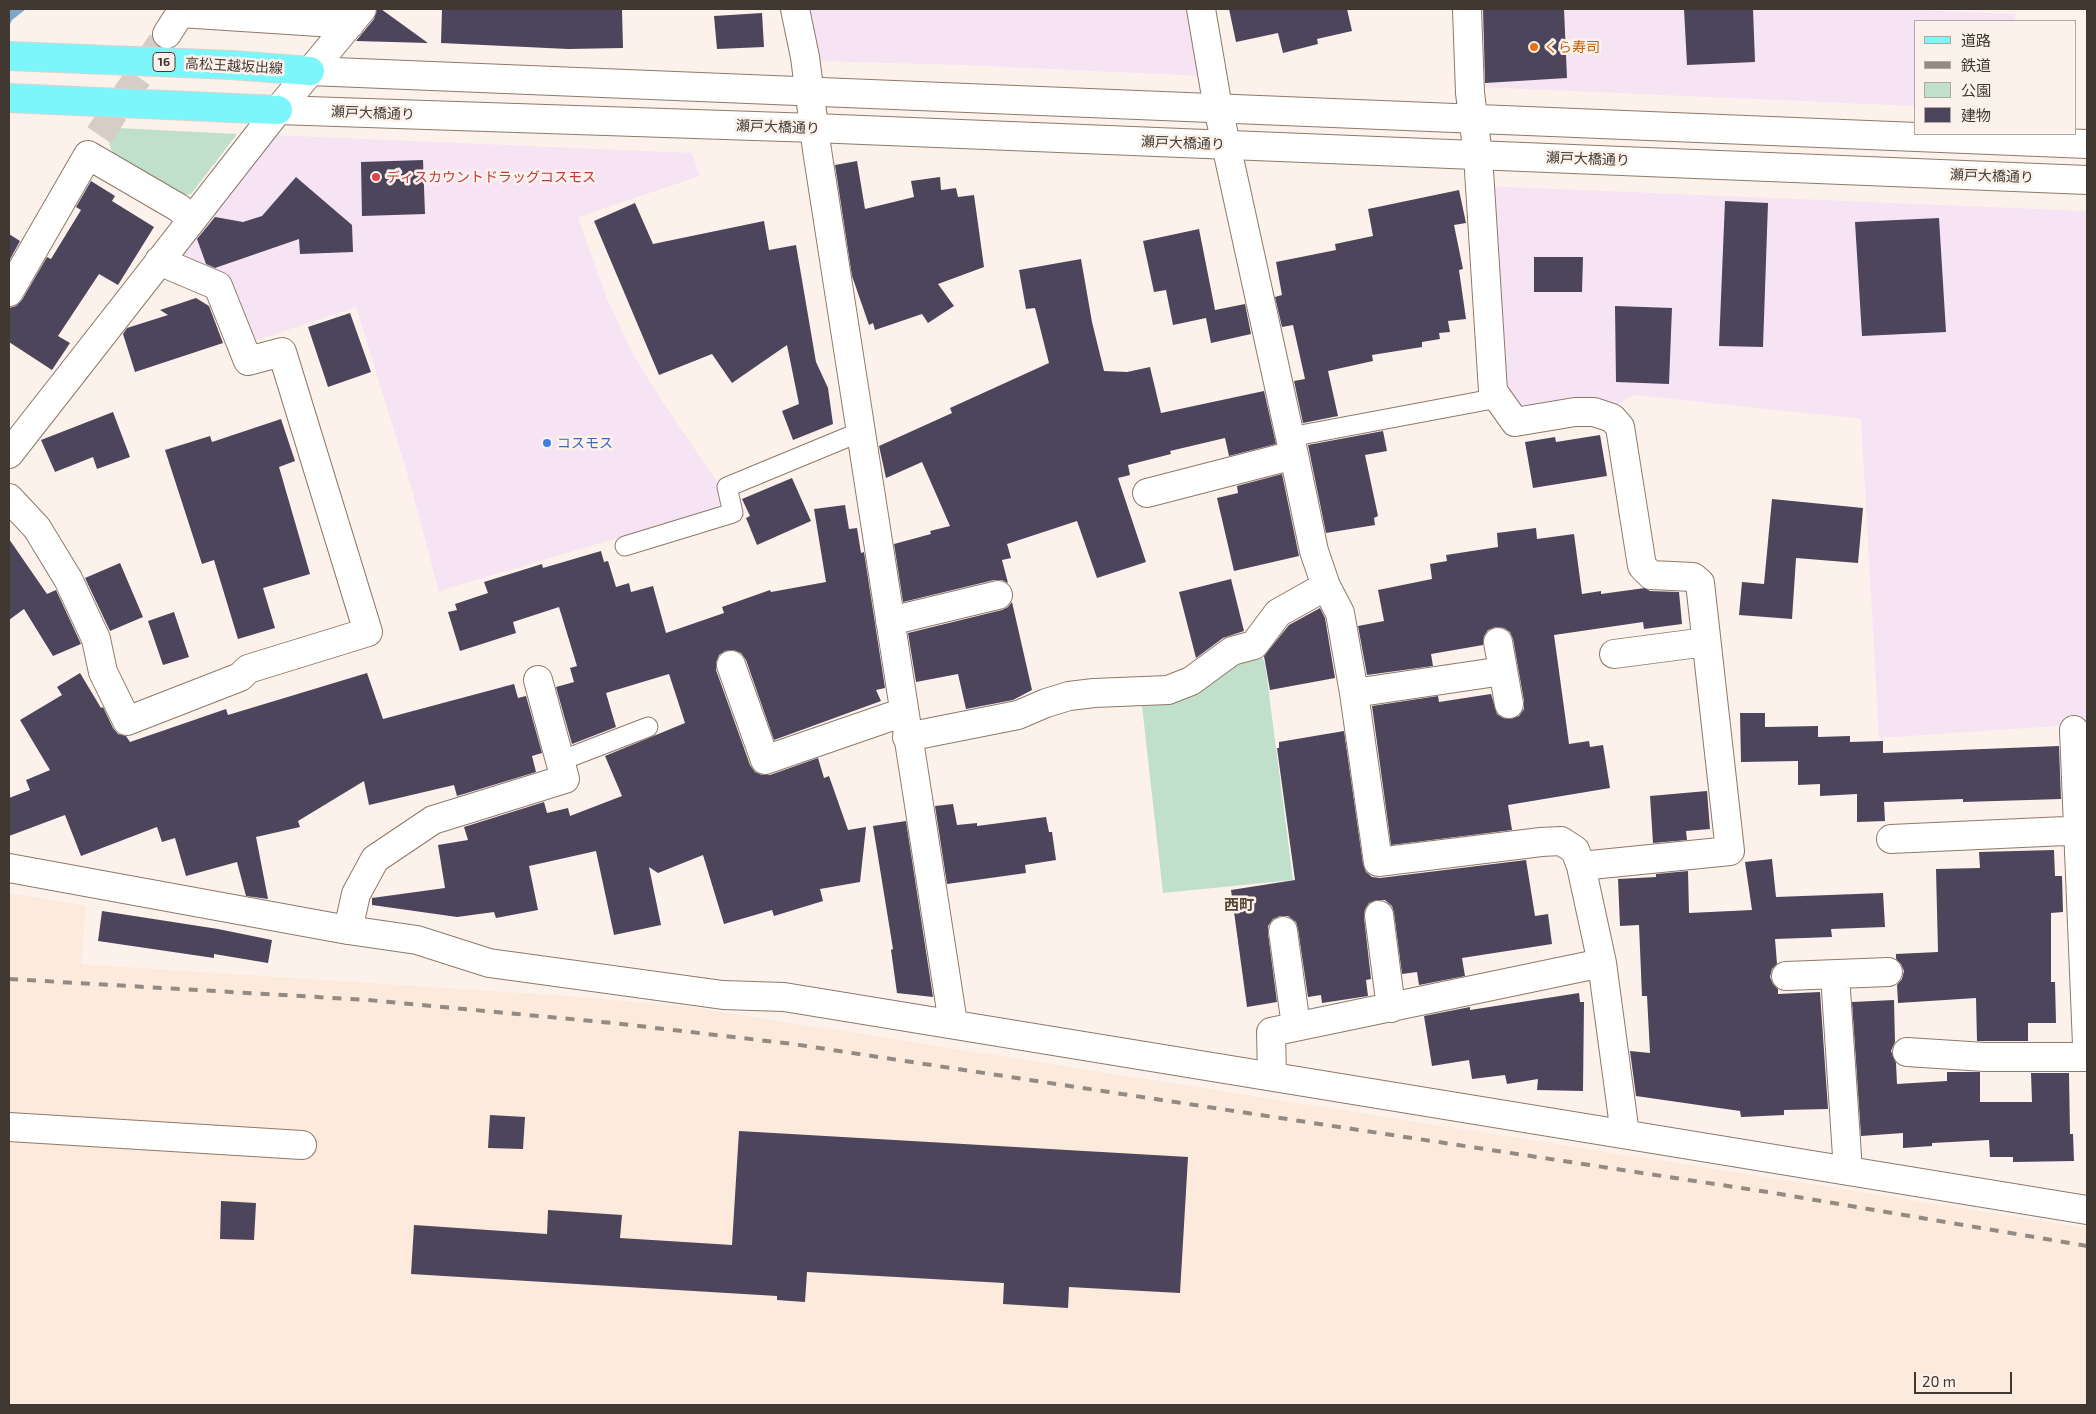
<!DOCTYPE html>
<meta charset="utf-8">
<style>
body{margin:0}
#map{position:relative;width:2096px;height:1414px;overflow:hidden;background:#fcf2eb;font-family:"Exo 2","Noto Sans JP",sans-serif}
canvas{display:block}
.frame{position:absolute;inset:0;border:10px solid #413831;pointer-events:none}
.legend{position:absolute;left:1914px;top:20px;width:162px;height:115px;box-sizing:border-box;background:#fcf2eb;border:1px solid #b1a8a1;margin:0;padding:6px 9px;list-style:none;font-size:15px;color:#413831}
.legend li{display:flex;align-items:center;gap:10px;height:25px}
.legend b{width:25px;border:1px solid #b1a8a1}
.scale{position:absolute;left:1914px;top:1372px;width:98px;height:22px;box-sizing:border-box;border:2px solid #413831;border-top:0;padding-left:6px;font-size:15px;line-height:18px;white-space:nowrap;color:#413831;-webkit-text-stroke:4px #fcf2eb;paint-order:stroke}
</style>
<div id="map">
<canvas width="2096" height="1414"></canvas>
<div class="frame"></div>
<ul class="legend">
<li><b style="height:6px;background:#7bf7fc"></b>道路</li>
<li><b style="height:6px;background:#938a83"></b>鉄道</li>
<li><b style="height:14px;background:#c0e0cc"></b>公園</li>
<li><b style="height:14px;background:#4d455b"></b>建物</li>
</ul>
<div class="scale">20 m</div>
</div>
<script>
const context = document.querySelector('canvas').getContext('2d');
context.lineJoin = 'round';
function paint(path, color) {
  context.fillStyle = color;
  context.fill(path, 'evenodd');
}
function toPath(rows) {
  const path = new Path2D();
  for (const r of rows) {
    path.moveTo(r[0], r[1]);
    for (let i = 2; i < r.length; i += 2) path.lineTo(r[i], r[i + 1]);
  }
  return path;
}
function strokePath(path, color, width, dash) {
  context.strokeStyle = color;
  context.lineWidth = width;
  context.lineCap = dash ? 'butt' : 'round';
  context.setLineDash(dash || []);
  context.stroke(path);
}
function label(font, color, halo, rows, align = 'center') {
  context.font = font + ' "Exo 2","Noto Sans JP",sans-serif';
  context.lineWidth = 5;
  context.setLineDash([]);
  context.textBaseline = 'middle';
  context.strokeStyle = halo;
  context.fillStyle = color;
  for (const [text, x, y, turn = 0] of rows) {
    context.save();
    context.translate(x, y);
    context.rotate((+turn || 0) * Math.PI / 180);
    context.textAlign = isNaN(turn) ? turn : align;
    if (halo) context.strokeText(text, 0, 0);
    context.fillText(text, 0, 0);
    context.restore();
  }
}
const commercial = toPath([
 [805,9,1188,9,1202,76,964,65,815,61],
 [1476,9,1890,9,2015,14,2015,21,1915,21,1915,106,1479,87],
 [274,135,692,153,700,176,578,217,607,299,632,352,660,398,718,483,725,500,713,510,448,588,439,593,411,486,356,307,251,342,174,261,225,201],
 [1486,186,2087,211,2087,724,1879,738,1861,419,1635,395,1618,404,1604,401,1546,409,1521,406,1503,398]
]);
const built = toPath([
 [9,893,86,906,81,964,568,996,691,1007,2087,1228,2087,1405,9,1405]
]);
const green = toPath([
 [118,128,237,134,191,194,177,196,113,156,109,142],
 [1258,651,1264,661,1267,678,1293,880,1163,893,1141,697]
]);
const water = toPath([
 [9,9,26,9,12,20,9,26]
]);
const building = toPath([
 [377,9,381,9,428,43,356,41,374,19],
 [442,9,622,9,623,48,568,49,441,43],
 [1229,9,1347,9,1352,31,1317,39,1318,44,1283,53,1278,33,1236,42],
 [1483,9,1564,9,1567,78,1485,83],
 [1684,9,1753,9,1755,62,1687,65],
 [762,13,764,47,717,49,714,16],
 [423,160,425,214,362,216,361,162],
 [857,161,865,209,914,197,911,181,940,177,941,190,956,188,958,197,974,195,984,267,938,284,954,306,928,323,922,314,875,330,873,323,869,325,852,276,835,165],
 [296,177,352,225,353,252,300,254,299,239,215,268,206,264,197,239,215,217,243,222,262,216],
 [91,181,115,196,112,201,154,227,118,285,99,274,58,336,70,343,52,370,9,342,9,308,16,306,22,300,47,257,51,259,81,210,76,207],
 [1459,190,1466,223,1454,225,1463,269,1459,270,1466,319,1448,321,1450,332,1439,333,1440,339,1422,342,1422,347,1372,355,1373,361,1328,371,1338,416,1303,423,1294,381,1305,379,1293,325,1282,327,1275,297,1282,295,1276,262,1336,250,1335,244,1373,236,1368,209],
 [1725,201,1768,203,1763,347,1719,346],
 [635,203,653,244,764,221,769,250,796,245,816,362,828,388,833,424,793,440,782,411,799,404,787,345,732,383,712,354,659,375,594,221],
 [1939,218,1946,332,1862,336,1855,222],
 [1199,229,1215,310,1245,304,1251,334,1211,343,1206,318,1173,325,1166,290,1154,292,1143,241],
 [9,234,20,241,9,261],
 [1534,257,1583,257,1582,292,1534,292],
 [1081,259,1092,322,1104,371,1127,372,1150,367,1161,413,1264,391,1276,444,1229,456,1225,438,1170,451,1171,454,1128,465,1130,475,1118,478,1146,562,1097,578,1077,521,1007,544,1011,558,1002,560,1008,583,1002,580,994,580,903,602,894,544,931,534,930,531,950,526,922,462,886,478,879,446,952,413,950,408,1049,363,1035,308,1026,309,1019,270],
 [196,298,209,306,223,343,135,372,123,334,127,328,168,315,160,310],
 [1615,306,1672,308,1669,384,1616,382],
 [350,313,371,372,328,387,308,327],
 [113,412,130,457,97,469,93,457,55,472,41,440],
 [281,419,295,461,279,467,310,574,263,588,275,628,238,639,214,560,202,564,165,450,210,436,212,442],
 [1383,431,1387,451,1365,455,1378,516,1374,518,1375,525,1326,533,1308,445],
 [1600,435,1607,476,1533,488,1525,442,1555,437,1556,442],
 [1282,474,1299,556,1234,571,1217,498,1238,493,1237,486],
 [792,478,811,521,757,545,746,518,750,516,742,499],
 [1772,499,1863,508,1858,563,1796,558,1792,619,1739,615,1742,582,1764,584],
 [845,505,849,529,857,528,861,553,864,552,885,688,876,690,881,701,774,740,746,660,741,653,733,650,725,651,719,655,716,663,716,670,750,765,755,772,762,775,770,775,818,758,824,778,829,776,848,830,866,827,860,882,820,889,823,901,774,916,772,910,724,924,703,855,658,873,649,867,661,925,614,935,596,851,529,866,538,910,496,918,494,912,457,917,372,905,372,898,445,888,438,845,468,840,464,827,544,802,547,813,568,808,570,816,622,796,605,756,685,723,669,674,606,693,616,727,572,744,556,687,574,682,570,668,577,666,559,607,513,622,516,633,460,651,448,612,457,610,455,604,488,593,484,582,542,564,543,568,601,551,604,562,608,561,616,587,629,583,631,592,653,586,666,633,724,613,722,607,770,590,771,592,826,582,814,509],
 [1536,528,1537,539,1574,534,1582,594,1601,591,1601,594,1645,588,1650,591,1679,592,1682,624,1644,629,1643,622,1554,635,1569,744,1589,741,1590,747,1603,745,1610,788,1508,805,1512,830,1391,845,1372,706,1438,696,1439,702,1491,694,1497,714,1503,718,1511,719,1519,716,1524,709,1524,701,1513,639,1510,632,1504,628,1496,627,1488,630,1484,636,1483,645,1431,654,1433,666,1367,675,1358,626,1384,621,1378,590,1432,579,1430,564,1447,561,1446,555,1498,547,1497,533],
 [9,539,47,594,56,590,81,644,53,656,24,609,9,620],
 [120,563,143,617,110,631,85,578],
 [1231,579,1244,631,1223,638,1196,658,1179,592],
 [1012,602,1032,690,1013,700,966,709,958,674,916,682,908,633,1002,610,1008,607],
 [1320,608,1325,618,1335,678,1270,690,1264,656,1289,625],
 [174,612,189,657,163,665,148,621],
 [80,673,101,708,103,707,113,728,118,734,126,736,130,742,226,709,228,715,367,673,383,719,514,684,518,698,526,696,542,753,532,756,536,772,457,796,454,785,369,805,364,781,298,821,300,827,256,837,268,899,246,896,237,862,186,876,175,838,162,842,157,827,81,856,65,815,9,836,9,798,30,790,26,780,50,770,20,720,62,695,57,687],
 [1740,713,1765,713,1765,727,1818,726,1818,737,1850,736,1850,742,1883,741,1883,753,2059,746,2061,799,1963,802,1963,799,1884,802,1885,821,1857,822,1857,794,1820,796,1820,784,1798,785,1798,761,1741,762],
 [1344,731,1363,864,1366,872,1372,877,1380,878,1526,860,1535,916,1548,914,1552,944,1462,958,1465,976,1419,985,1417,972,1402,974,1394,913,1392,906,1385,900,1377,900,1369,903,1365,909,1364,917,1371,979,1366,980,1368,996,1322,1003,1321,995,1308,997,1298,929,1296,922,1288,916,1280,916,1273,919,1268,926,1268,933,1277,1002,1247,1007,1231,890,1295,880,1277,748,1279,748,1279,742],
 [1707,791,1710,829,1686,831,1687,840,1653,843,1650,796],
 [953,804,957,825,977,823,977,826,1046,817,1049,832,1052,832,1056,860,1025,865,1026,873,947,884,935,806],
 [906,821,933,997,897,993,891,950,893,949,873,826],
 [2054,850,2055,876,2062,876,2063,912,2051,913,2051,982,2055,982,2056,1023,2028,1023,2028,1041,1977,1041,1976,998,1898,1003,1897,985,1902,979,1904,971,1901,964,1896,959,1896,954,1938,952,1936,869,1980,868,1979,852],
 [1772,859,1776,897,1883,893,1885,927,1831,929,1832,937,1775,939,1777,964,1772,969,1770,977,1773,984,1778,989,1778,994,1820,992,1828,1109,1784,1110,1784,1115,1741,1117,1740,1111,1636,1096,1630,1051,1650,1053,1647,996,1642,996,1639,925,1620,926,1618,879,1656,877,1656,874,1688,871,1689,913,1752,910,1745,862],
 [102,911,218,929,272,940,268,963,214,954,214,958,98,941],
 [1579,993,1580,1002,1584,1002,1583,1091,1537,1090,1538,1079,1507,1084,1505,1075,1472,1079,1469,1060,1432,1066,1424,1016,1470,1007,1470,1010],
 [1894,1000,1895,1042,1891,1051,1896,1063,1897,1084,1947,1081,1947,1072,1980,1072,1980,1102,2032,1102,2031,1073,2069,1073,2070,1134,2073,1134,2074,1161,2013,1162,2013,1157,1990,1157,1989,1140,1932,1143,1932,1146,1903,1148,1903,1133,1861,1136,1852,1002],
 [490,1115,525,1117,523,1149,488,1148],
 [739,1131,1188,1157,1180,1293,1069,1287,1068,1308,1003,1304,1004,1283,807,1272,805,1302,777,1300,777,1296,411,1274,414,1225,547,1234,548,1210,622,1215,620,1238,732,1245],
 [221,1201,256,1203,254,1240,220,1239]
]);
const minorTunnel = toPath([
 [99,135,167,34]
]);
const service = toPath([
 [1290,437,1498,398],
 [625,546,733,513,727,487,860,432],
 [560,761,648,727]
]);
const minor = toPath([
 [795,9,805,57,817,150,953,1023],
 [1201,9,1218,108,1294,455,1314,551,1326,586,1340,613,1354,693,1378,862,1541,842,1561,841,1575,850,1581,866,1602,963,1625,1134],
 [1467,9,1470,93,1478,155,1493,391,1515,422,1575,412,1594,412,1612,418,1620,427,1642,566,1651,575,1693,577,1700,583,1730,851,1581,866],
 [180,13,350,24],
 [167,34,183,9],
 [9,292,88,155,179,208,192,220],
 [9,454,278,110,362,9],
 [1147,493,1294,455],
 [9,498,37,528,68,579,96,639,103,672,127,721,240,677,248,669,368,632,282,352,248,361,218,286,159,261],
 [890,621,998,595],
 [1498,642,1509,704],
 [1614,654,1706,642],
 [731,665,765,760,904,712],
 [1354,693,1503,671],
 [2074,730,2087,1045],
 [907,737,1018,715,1046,703,1069,696,1094,693,1168,690,1191,681,1232,651,1254,645,1278,613,1326,586],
 [1891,839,2087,830],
 [9,868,348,930,417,940,489,963,723,995,784,997,2087,1210],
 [1379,915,1391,1008],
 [348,930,356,894,375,859,433,820,565,779,538,680],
 [1283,931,1296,1026],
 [1835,975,1848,1171],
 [1786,976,1888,972],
 [1907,1052,1985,1057,2087,1057],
 [1272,1076,1271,1032,1602,963],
 [9,1127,302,1145]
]);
const tertiary = toPath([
 [310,71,2087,144],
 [278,110,814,128,2087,180]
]);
const primary = toPath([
 [9,56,232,65,310,71],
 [9,98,278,110]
]);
const rail = toPath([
 [9,979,368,1000,613,1023,793,1044,1774,1193,2087,1246]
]);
const markers = [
 [1534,47,5,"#e8710a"],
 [376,177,5,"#e0444e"],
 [547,443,5,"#3f7fe0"]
];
const shields = [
 [164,62,22]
];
const shieldNames = [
 ["16",164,62]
];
const foodNames = [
 ["くら寿司",1544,47]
];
const streetNames = [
 ["高松王越坂出線",234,66,3],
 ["瀬戸大橋通り",373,113,2],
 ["瀬戸大橋通り",778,127,2],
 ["瀬戸大橋通り",1183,143,2],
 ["瀬戸大橋通り",1588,159,2],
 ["瀬戸大橋通り",1992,176,2]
];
const healthNames = [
 ["ディスカウントドラッグコスモス",386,177]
];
const shopNames = [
 ["コスモス",557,443]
];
const neighbourhoodNames = [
 ["西町",1239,905]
];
paint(commercial, '#f6e4f4');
paint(built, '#fceadc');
paint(green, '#c0e0cc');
paint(water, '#7aa8c6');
paint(building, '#4d455b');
strokePath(minorTunnel, '#d7cdc6', 28, [28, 14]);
strokePath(service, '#8e7968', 21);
strokePath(minor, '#8e7968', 30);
strokePath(tertiary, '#8e7968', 30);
strokePath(primary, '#d5d3d2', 30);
strokePath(service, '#fff', 19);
strokePath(minor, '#fff', 28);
strokePath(tertiary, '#fff', 28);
strokePath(primary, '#7bf7fc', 28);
strokePath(rail, '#938a83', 4, [9, 9]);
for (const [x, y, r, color] of markers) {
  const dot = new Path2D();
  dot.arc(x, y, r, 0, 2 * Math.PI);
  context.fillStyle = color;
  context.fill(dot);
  strokePath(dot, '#fcf2eb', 2);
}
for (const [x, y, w] of shields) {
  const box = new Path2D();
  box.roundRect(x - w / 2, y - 9.5, w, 19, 4);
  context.fillStyle = '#fcf2eb';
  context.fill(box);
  strokePath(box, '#413831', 1);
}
label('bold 12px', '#413831', null, shieldNames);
label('14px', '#c56008', '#fcf2eb', foodNames, 'left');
label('14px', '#413831', '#fcf2eb', streetNames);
label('14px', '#be3a42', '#fcf2eb', healthNames, 'left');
label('14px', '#366cbe', '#fcf2eb', shopNames, 'left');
label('bold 15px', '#5a4737', '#fcf2eb', neighbourhoodNames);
</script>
